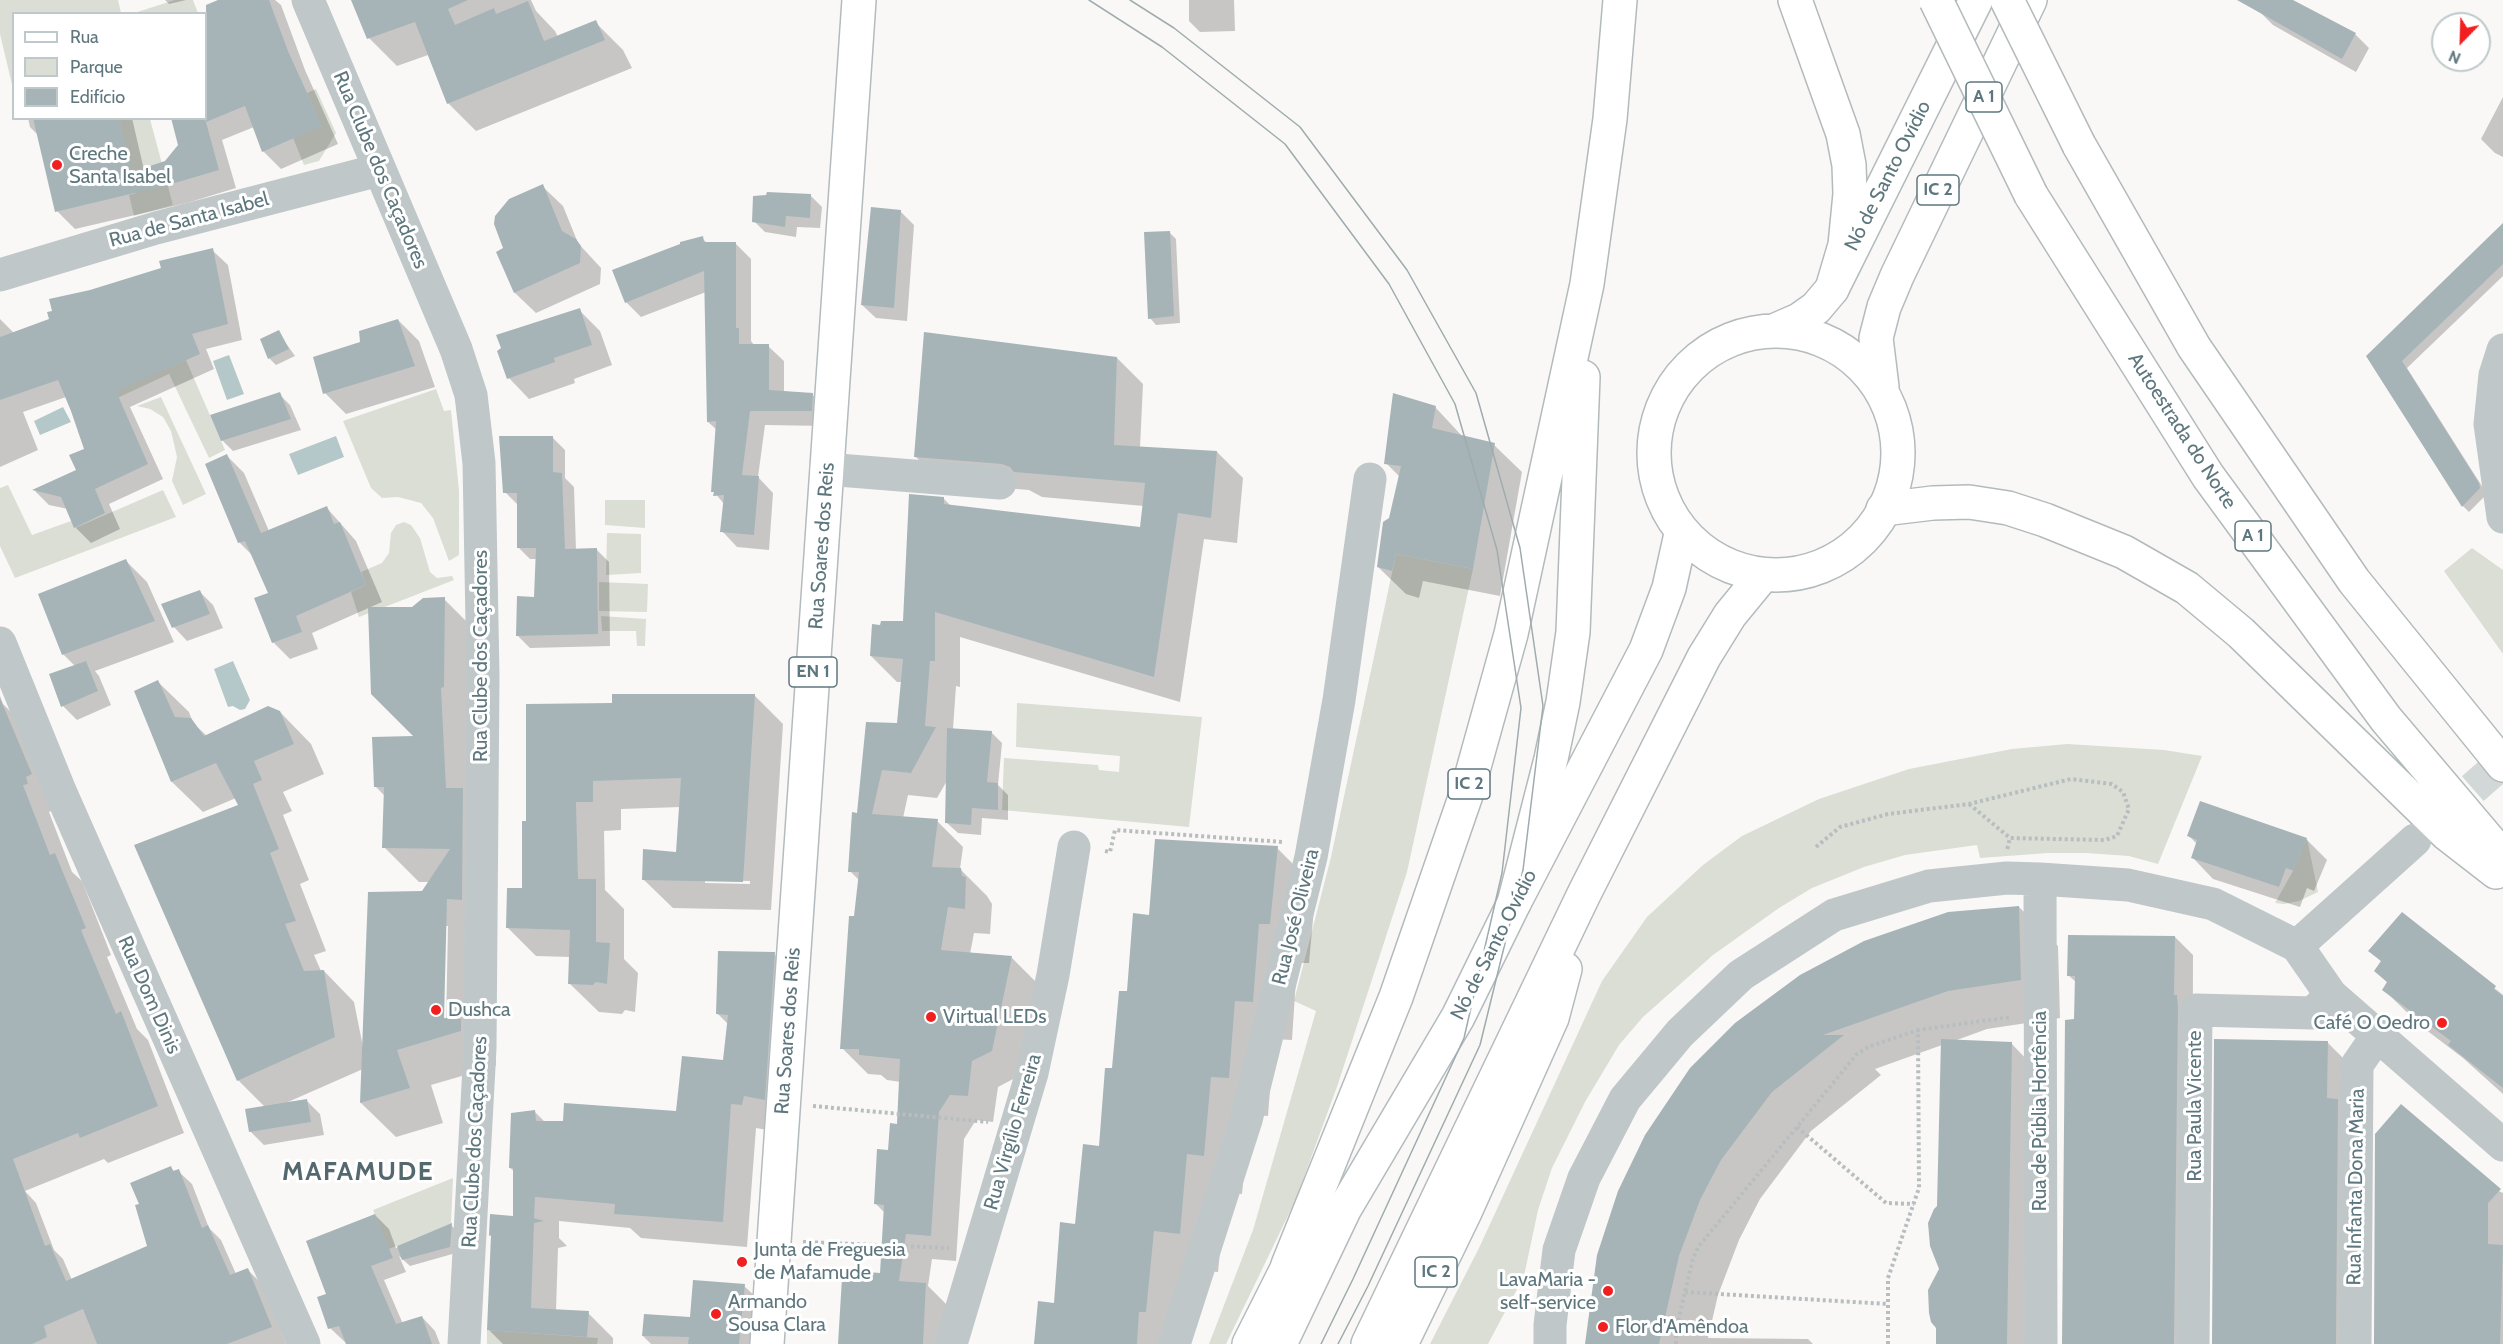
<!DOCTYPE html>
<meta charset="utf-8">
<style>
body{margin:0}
#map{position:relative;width:2503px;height:1344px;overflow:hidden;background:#f9f8f6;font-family:Cabin,sans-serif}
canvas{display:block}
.legend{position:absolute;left:12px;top:12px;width:195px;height:108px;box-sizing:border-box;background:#fff;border:2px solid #bfc9cb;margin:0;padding:8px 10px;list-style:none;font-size:18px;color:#5e777e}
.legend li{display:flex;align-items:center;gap:12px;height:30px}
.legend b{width:30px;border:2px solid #bfc9cb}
.north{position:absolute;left:2431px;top:12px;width:60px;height:60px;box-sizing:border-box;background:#fff;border:2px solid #bfc9cb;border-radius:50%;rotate:203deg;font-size:16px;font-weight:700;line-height:24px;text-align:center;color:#5e777e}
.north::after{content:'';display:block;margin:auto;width:21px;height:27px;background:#f11f1f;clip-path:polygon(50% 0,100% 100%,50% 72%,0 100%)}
</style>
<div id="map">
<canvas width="2503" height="1344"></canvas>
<ul class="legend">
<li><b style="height:8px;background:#fff"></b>Rua</li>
<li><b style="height:16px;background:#daded5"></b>Parque</li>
<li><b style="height:16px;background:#a6b4b7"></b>Edifício</li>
</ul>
<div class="north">N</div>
</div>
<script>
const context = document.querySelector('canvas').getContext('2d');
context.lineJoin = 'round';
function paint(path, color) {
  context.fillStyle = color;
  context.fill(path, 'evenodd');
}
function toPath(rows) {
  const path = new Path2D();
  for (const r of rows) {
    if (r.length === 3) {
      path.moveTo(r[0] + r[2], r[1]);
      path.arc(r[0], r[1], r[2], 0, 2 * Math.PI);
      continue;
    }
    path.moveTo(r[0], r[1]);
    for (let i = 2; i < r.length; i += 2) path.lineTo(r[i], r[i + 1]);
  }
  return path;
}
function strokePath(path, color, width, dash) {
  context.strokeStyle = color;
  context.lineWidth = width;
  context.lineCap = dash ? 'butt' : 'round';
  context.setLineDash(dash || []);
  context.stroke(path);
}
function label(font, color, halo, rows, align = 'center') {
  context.font = font + ' Cabin,sans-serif';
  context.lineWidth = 6;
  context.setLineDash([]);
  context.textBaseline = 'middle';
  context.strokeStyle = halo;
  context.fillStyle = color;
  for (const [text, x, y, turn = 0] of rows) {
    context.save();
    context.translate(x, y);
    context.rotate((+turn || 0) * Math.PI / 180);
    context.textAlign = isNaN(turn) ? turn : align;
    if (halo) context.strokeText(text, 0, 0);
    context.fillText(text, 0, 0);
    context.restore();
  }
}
const green = toPath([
 [0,0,118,0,121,13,14,14,13,89,0,34],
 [175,0,193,0,198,13,134,13],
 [316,89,336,133,319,161,304,165,293,138,321,126,307,93],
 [119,119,150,119,173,205,134,216,129,195,136,193],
 [186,360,225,450,209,458,169,374,85,413,120,388],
 [436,389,444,411,451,410,459,491,459,555,449,561,433,518,421,503,398,497,382,498,371,488,343,421],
 [161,397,206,494,183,505,172,481,177,457,171,431,163,417,150,409,137,406],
 [8,485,32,535,71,521,75,528,163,490,176,517,15,578,0,546,0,488],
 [605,500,645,500,645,528,605,525],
 [404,522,411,525,420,538,430,572,437,578,452,576,454,580,359,617,351,592,366,585,361,572,382,563,389,553,391,533,396,525],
 [607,533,641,534,641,573,606,575],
 [2472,548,2503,570,2503,654,2444,571],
 [1396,554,1473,569,1407,872,1338,1084,1296,1199,1226,1344,1209,1344,1253,1230,1316,1011,1294,1001,1331,857],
 [599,582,648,584,647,612,599,611],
 [601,616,646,619,645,646,637,646,636,631,602,631],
 [1017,703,1202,717,1189,827,1002,810,1004,758,1098,765,1099,770,1119,772,1120,756,1016,747],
 [2067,744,2164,750,2202,756,2158,864,2129,856,2086,853,2048,853,1980,858,1977,845,1905,855,1864,867,1812,888,1779,908,1713,955,1643,1017,1619,1045,1585,1102,1552,1168,1538,1210,1524,1276,1488,1344,1430,1344,1479,1248,1602,981,1647,917,1703,865,1742,836,1819,799,1909,769,2012,749],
 [2307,838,2318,892,2299,901,2284,904,2275,903,2293,871],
 [453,1178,451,1224,389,1249,373,1210],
 [487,1330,598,1338,597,1344,487,1344]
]);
const water = toPath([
 [229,355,244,394,227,400,213,361],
 [63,407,71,422,40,435,34,421],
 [336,436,344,457,298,475,289,454],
 [233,661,250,700,245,709,240,710,233,706,228,707,214,669]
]);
const shadow = toPath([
 [165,0,186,0,169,4],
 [222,0,275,0,281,5,305,70,338,144,281,169,263,151,254,127,222,140,236,188,187,203,75,229,57,211,39,136,30,127,28,118,132,118,144,170,166,162,180,146,173,118,206,118,206,61,230,53],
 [352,0,531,0,536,11,555,31,558,37,595,22,623,50,632,68,476,131,448,103,428,55,397,66,369,38],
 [1189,0,1234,0,1235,31,1200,32,1189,21],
 [2266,0,2290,0,2355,34,2369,48,2356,72,2273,25,2260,12],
 [2503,97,2503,157,2495,153,2481,139],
 [542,186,563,206,578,243,601,268,600,284,536,313,515,293,498,253,505,249],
 [811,196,822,207,820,228,797,227,796,237,765,232,754,221],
 [900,211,914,225,907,321,876,318,862,305],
 [2503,225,2503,276,2407,368,2485,491,2486,495,2469,512,2463,506,2367,357],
 [1169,232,1176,239,1180,323,1156,325,1150,318],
 [702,238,708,244,736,244,751,259,751,341,754,345,768,346,784,361,784,392,812,394,827,409,827,426,765,425,758,477,773,493,769,550,737,547,722,531,725,505,713,491,717,430,708,422,706,292,641,317,626,302],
 [212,250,228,265,242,340,206,349,214,369,130,407,163,479,109,504,120,529,91,543,75,527,68,509,49,505,35,491,78,471,86,450,66,397,23,412,38,450,0,467,0,319,15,334,51,320,90,291,163,269],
 [579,310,600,331,612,365,574,379,575,383,529,399,509,378],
 [398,320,419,341,435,387,346,414,325,393,362,343],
 [278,332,295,356,276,365,269,358],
 [1117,358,1143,384,1140,448,1217,452,1243,478,1237,543,1204,539,1180,702,960,637,960,687,956,686,953,729,991,732,1002,743,998,785,1008,795,1008,820,982,818,981,835,958,833,947,823,948,779,937,798,908,795,903,818,937,821,963,847,960,869,987,896,992,904,990,934,974,933,970,954,1012,958,1038,984,1017,1077,998,1087,993,1122,976,1120,964,1139,956,1261,932,1259,928,1286,952,1310,950,1344,840,1344,869,1282,881,1274,885,1213,875,1203,898,1125,901,1082,887,1080,881,1075,868,1074,842,1048,860,881,850,871,858,814,899,724,902,682,897,682,871,656,904,623,944,499,951,506,1141,528,1144,506,1042,497,1029,490,942,483,916,457],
 [279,394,290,405,301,430,233,451,222,440],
 [1435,407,1463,437,1494,445,1522,472,1500,596,1423,581,1419,598,1406,594,1378,567,1400,477,1386,463],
 [553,438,565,450,565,478,574,487,576,550,597,550,609,562,610,646,530,648,518,636,536,598,537,559,530,559,518,547,518,505,505,492],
 [227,456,244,473,269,531,327,508,356,541,382,602,312,633,318,649,290,659,273,642,270,594,254,557,239,542],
 [126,561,147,582,174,642,95,671,99,676,111,705,77,720,63,706,75,666,63,654],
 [199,591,213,605,223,628,187,641,174,627,163,604],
 [444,599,479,634,496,1066,431,1085,443,1123,396,1137,361,1103,363,1069,288,1102,306,1100,320,1114,324,1135,264,1145,250,1131,265,1107,238,1080,240,806,236,798,203,812,172,782,136,692,158,682,189,712,193,723,207,736,280,712,311,744,324,774,283,792,292,811,283,815,309,880,300,884,326,951,314,955,321,971,324,971,354,1002,363,1047,423,893,430,882,419,882,384,847,385,796,376,787,416,738,412,608],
 [445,926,448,926,446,1025,442,1025],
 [754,695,783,724,771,910,673,908,644,880,678,854,681,807,621,809,621,830,604,831,605,890,624,909,624,959,638,973,635,1012,625,1010,622,1014,599,1012,570,984,571,957,536,956,508,928,524,890,528,822,613,704],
 [705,880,750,881,750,884,705,883],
 [0,696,3,704,27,728,53,810,49,812,72,872,82,881,111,955,107,957,137,1029,148,1040,184,1133,108,1163,104,1159,25,1191,36,1203,54,1250,63,1259,72,1280,149,1247,141,1205,171,1168,175,1172,178,1171,192,1184,209,1228,221,1240,236,1274,247,1269,261,1283,286,1344,4,1344,0,1335],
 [2189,836,2306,839,2327,860,2314,891,2307,888,2300,907,2213,879,2193,858,2197,844],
 [1277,848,1316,887,1309,963,1297,963,1292,1040,1274,1039,1268,1116,1250,1115,1242,1194,1226,1192,1218,1272,1192,1270,1185,1344,1036,1344,1056,1304,1100,1148,1128,993,1150,916],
 [2019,907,2058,946,2060,1018,1987,1029,1954,1041,2011,1043,2029,1062,2025,1344,1938,1344,1941,1270,1938,1207,1942,1045,1875,1069,1881,1075,1811,1131,1760,1199,1739,1240,1718,1295,1708,1338,1808,1339,1813,1344,1587,1344,1646,1136],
 [2402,914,2503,995,2503,1094,2463,1058,2421,1026,2384,990,2388,983,2376,971,2382,962,2370,951],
 [2175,937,2193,955,2192,1344,2064,1344,2077,983,2068,975],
 [774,954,799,979,767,1130,756,1128,747,1247,641,1238,630,1228,559,1221,559,1238,567,1246,558,1248,556,1311,588,1313,613,1338,613,1344,503,1344,489,1330,493,1238,490,1235,514,1218,515,1172,510,1168,535,1112,546,1123,677,1113,725,1062,728,1024,717,1013],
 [2328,1043,2346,1061,2354,1344,2213,1344],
 [2377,1134,2503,1193,2503,1344,2375,1344],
 [375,1215,389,1229,396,1248,451,1225,458,1232,456,1253,410,1266,399,1256,406,1272,384,1280,403,1324,422,1317,435,1331,440,1344,347,1344,330,1328,328,1295],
 [744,1286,757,1298,752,1344,651,1344,643,1336,692,1319]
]);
const building = toPath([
 [218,0,269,0,288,51,322,126,262,152,245,106,206,122,219,170,168,185,55,212,33,118,119,118,132,172,165,161,178,145,171,118,204,118,206,122,206,5],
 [351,0,468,0,448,9,455,25,494,8,496,14,528,1,544,41,596,20,605,40,447,104,415,22,367,39],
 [2237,0,2293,0,2356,33,2342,59],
 [543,184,562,231,576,239,581,246,580,263,514,293,496,252,503,248,494,224,495,216,509,199],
 [767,192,811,194,810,218,786,216,785,227,752,222,753,196,766,195],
 [871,207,901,210,894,308,861,305],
 [2503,223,2503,264,2402,361,2479,483,2480,488,2462,507,2366,356],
 [1170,231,1174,316,1148,319,1144,232],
 [703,236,704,242,736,242,736,328,739,328,739,344,769,344,769,390,813,393,812,411,750,411,742,475,759,476,754,535,720,532,724,495,713,496,714,492,711,492,716,421,707,422,704,271,625,303,612,270,680,244,680,242],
 [213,248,228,324,192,334,200,354,116,391,148,464,95,489,105,513,74,528,61,497,32,490,76,470,69,455,84,449,71,411,58,380,0,400,0,337,49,319,47,312,52,311,49,299,90,290,161,268,159,261],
 [580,308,592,345,554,358,555,362,507,379,497,351,501,348,496,335],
 [398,319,415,366,323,394,313,357,360,342,359,331],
 [279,330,289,349,268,359,260,339],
 [924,332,1117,357,1114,445,1217,451,1211,518,1178,513,1154,677,935,612,935,661,930,661,925,726,936,727,911,773,882,770,872,814,938,819,932,867,961,868,962,876,966,877,965,909,948,907,941,950,1012,956,992,1051,972,1061,968,1096,950,1095,939,1112,931,1236,906,1234,899,1281,926,1283,923,1344,838,1344,842,1278,868,1280,868,1272,880,1273,884,1205,874,1204,877,1149,888,1150,890,1123,897,1124,900,1059,859,1055,859,1049,840,1049,849,916,854,916,859,872,848,872,852,812,857,813,866,722,897,723,903,659,870,656,872,624,880,625,881,621,903,621,909,494,944,497,944,504,1140,527,1145,483,1014,472,1010,467,1002,464,914,457],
 [280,392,291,419,221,441,210,415],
 [1393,393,1436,406,1432,428,1495,443,1473,569,1396,554,1392,571,1377,567,1383,522,1389,518,1401,466,1384,464],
 [499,436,553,436,553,472,562,473,565,549,597,548,598,634,516,636,517,596,534,597,536,548,517,548,517,493,503,493],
 [227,454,261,533,327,506,334,524,340,522,366,585,296,616,302,632,272,643,254,598,268,593,245,541,238,543,205,464],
 [126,559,155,621,62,655,38,594],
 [200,590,210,614,172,628,161,604],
 [445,597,444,687,441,688,446,788,463,788,462,900,447,899,444,1018,461,1019,461,1031,397,1050,410,1088,360,1103,368,892,422,891,450,849,382,848,384,787,374,787,372,737,413,736,371,694,368,607,412,607,423,598],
 [86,661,98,691,61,707,49,674],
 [158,680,175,717,191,718,204,736,268,706,280,711,294,744,254,761,262,780,253,784,279,849,270,853,296,921,285,924,304,971,324,970,335,1037,237,1081,134,845,238,805,216,763,171,782,134,691],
 [612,694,755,694,743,882,642,880,643,849,676,852,681,778,593,781,593,802,576,802,578,879,596,879,596,942,610,943,607,984,596,982,593,985,568,984,570,930,506,928,507,888,522,888,522,821,526,821,526,704,612,703],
 [0,698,32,774,26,777,28,784,23,785,50,855,55,853,86,928,81,930,116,1014,121,1011,158,1106,80,1138,78,1133,13,1159,45,1246,50,1244,66,1281,147,1246,135,1205,139,1204,130,1183,171,1166,173,1171,179,1169,202,1228,208,1225,230,1275,248,1268,272,1327,227,1344,97,1344,83,1309,44,1326,47,1337,32,1344,0,1344],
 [947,728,992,731,987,782,998,783,998,810,972,808,971,825,945,823],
 [2200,801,2307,838,2294,871,2286,868,2279,887,2191,858,2197,840,2187,836],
 [1155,839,1278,846,1270,924,1259,924,1253,1002,1235,1001,1229,1078,1211,1077,1204,1156,1187,1154,1180,1234,1154,1231,1146,1312,1139,1312,1137,1344,1034,1344,1038,1301,1054,1303,1060,1222,1075,1224,1083,1144,1099,1146,1105,1068,1112,1068,1119,991,1127,991,1133,913,1149,915],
 [2019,906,2021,980,1948,991,1823,1035,1844,1035,1772,1092,1721,1160,1700,1200,1679,1256,1659,1344,1585,1344,1597,1255,1618,1191,1645,1135,1690,1068,1735,1023,1800,975,1864,941,1948,912],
 [2402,912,2496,986,2494,989,2503,996,2503,1088,2448,1045,2451,1041,2382,990,2387,982,2374,971,2381,961,2368,951],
 [2068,935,2175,936,2174,995,2177,995,2178,1007,2174,1344,2062,1344,2065,1020,2074,1019,2075,976,2067,976],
 [718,951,775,952,765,1100,744,1096,742,1105,731,1104,723,1222,614,1214,615,1204,535,1197,534,1218,544,1221,534,1223,531,1308,589,1311,587,1337,487,1330,491,1235,489,1236,490,1214,513,1216,513,1168,509,1168,511,1113,535,1110,536,1121,563,1121,564,1103,676,1111,682,1056,723,1060,728,1015,716,1014],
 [1941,1039,2012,1042,2007,1344,1936,1344,1936,1328,1931,1322,1929,1313,1928,1290,1939,1269,1930,1246,1928,1223,1934,1209,1937,1206],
 [2214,1039,2328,1041,2327,1098,2338,1099,2336,1344,2212,1344],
 [307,1099,311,1122,249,1132,245,1109],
 [2401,1104,2501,1189,2488,1203,2488,1244,2503,1245,2500,1344,2374,1344,2375,1134],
 [375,1214,393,1258,371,1266,396,1324,422,1316,432,1344,346,1344,339,1326,328,1329,317,1297,326,1294,306,1241],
 [452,1223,450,1247,402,1260,397,1246],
 [693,1280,745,1284,739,1344,688,1344,689,1337,642,1336,644,1314,690,1317]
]);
const minorTunnel = toPath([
 [2436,821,2503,762]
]);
const path = toPath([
 [1969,804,2010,838],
 [1816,847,1840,827,1888,814,1969,804,2071,779,2112,784,2123,792,2129,809,2117,836,2105,840,2010,838,2007,850],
 [1105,851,1110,852,1115,830,1283,842],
 [813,1106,988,1122],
 [1797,1127,1886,1203,1914,1204],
 [803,1242,949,1248],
 [1685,1292,1888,1304],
 [1676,1344,1676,1330,1693,1258,1699,1246,1857,1054,1868,1047,1918,1030],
 [1888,1344,1888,1278,1919,1188,1918,1030,2011,1017]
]);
const minor = toPath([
 [308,0,456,349,471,395,479,463,483,676,480,1048,464,1344],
 [0,275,156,228,379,170],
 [2503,350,2495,375,2490,424,2503,517],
 [826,469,1000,483],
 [0,643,60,791,304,1344],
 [2040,879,2041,1344],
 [2297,946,2415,840],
 [951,1344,1032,1073,1053,975,1074,847],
 [1174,1344,1246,1120,1311,857,1339,700,1370,479],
 [1550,1344,1550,1325,1559,1250,1584,1178,1625,1099,1680,1033,1741,975,1834,915,1929,886,2007,878,2040,879,2128,885,2213,904,2297,946,2331,995,2503,1145],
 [2193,1344,2196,1010,2313,1013,2331,995],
 [2355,1344,2357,1065,2377,1036]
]);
const major = toPath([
 [1776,330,1799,320,1816,308,1832,289,1976,0],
 [1776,453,122],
 [1882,387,1876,338,1884,307,1897,276,2030,0],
 [767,1344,859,0],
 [1249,1344,1301,1241],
 [1280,1344,1345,1208,1458,1017,1514,903,1646,650,1669,588,1681,534],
 [1368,1344,1584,894,1704,657,1730,615,1762,576],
 [1401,1344,1465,1212,1552,1018,1565,969]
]);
const highway = toPath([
 [1795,0,1843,134,1849,165,1850,194,1845,245,1832,289],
 [2079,145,2194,347,2354,581,2503,765],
 [2031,195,2208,476,2386,719,2503,857],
 [1883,509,1933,503,1969,502,2008,508,2045,520,2124,552,2187,588,2241,633,2447,834,2496,872],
 [1514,903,1551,759,1563,702,1573,632,1583,377],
 [1288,1265,1396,997,1467,792,1511,634,1587,284,1610,119,1620,0]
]);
const tram = toPath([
 [1089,0,1162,47,1285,144,1389,284,1455,404,1497,550,1521,708,1502,873,1464,1038,1353,1279,1321,1344],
 [1130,0,1174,28,1300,127,1407,270,1476,393,1520,548,1543,706,1523,870,1480,1045,1368,1286,1338,1344]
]);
const highwayBridge = toPath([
 [1936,0,2031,195],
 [2007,0,2079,145]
]);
const markers = [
 [57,165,6,"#f11f1f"],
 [436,1010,6,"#f11f1f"],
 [931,1017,6,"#f11f1f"],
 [2442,1023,6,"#f11f1f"],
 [742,1262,6,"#f11f1f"],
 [1608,1291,6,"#f11f1f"],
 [716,1314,6,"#f11f1f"],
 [1603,1327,6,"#f11f1f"]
];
const shields = [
 [1984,97,36],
 [1938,190,42],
 [2253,536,36],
 [813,672,48],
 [1469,784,42],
 [1436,1272,42]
];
const shieldNames = [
 ["A 1",1984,97],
 ["IC 2",1938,190],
 ["A 1",2253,536],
 ["EN 1",813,672],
 ["IC 2",1469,784],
 ["IC 2",1436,1272]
];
const poiNames = [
 ["Creche",69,154],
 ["Santa Isabel",69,177],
 ["Dushca",448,1010],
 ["Virtual LEDs",943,1017],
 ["Café O Oedro",2430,1023,"right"],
 ["Junta de Freguesia",754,1250],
 ["de Mafamude",754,1273],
 ["LavaMaria -",1596,1280,"right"],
 ["self-service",1596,1303,"right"],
 ["Armando",728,1302],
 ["Sousa Clara",728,1325],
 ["Flor d'Amêndoa",1615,1327]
];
const streetNames = [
 ["Rua Clube dos Caçadores",380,170,67],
 ["Nó de Santo Ovídio",1888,176,-63],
 ["Rua de Santa Isabel",189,220,-15],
 ["Autoestrada do Norte",2182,431,57],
 ["Rua Soares dos Reis",822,546,-86],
 ["Rua Clube dos Caçadores",481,656,-90],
 ["Rua José Oliveira",1296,917,-76],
 ["Nó de Santo Ovídio",1494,945,-63],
 ["Rua Dom Dinis",149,995,66],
 ["Rua Soares dos Reis",788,1031,-86],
 ["Rua Paula Vicente",2195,1106,-90],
 ["Rua de Públia Hortência",2040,1111,-90],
 ["Rua Virgílio Ferreira",1013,1132,-74],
 ["Rua Clube dos Caçadores",475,1142,-87],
 ["Rua Infanta Dona Maria",2356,1187,-89]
];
const districtNames = [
 ["MAFAMUDE",358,1172]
];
paint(green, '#daded5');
paint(water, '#b5c8c9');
paint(shadow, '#0003');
paint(building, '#a6b4b7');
strokePath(minorTunnel, '#d2d8d8', 33, [33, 16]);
strokePath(major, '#b3bbbe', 36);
strokePath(highway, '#b3babc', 36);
strokePath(path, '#b8bec0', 4, [3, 3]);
strokePath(minor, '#bfc7c9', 33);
strokePath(major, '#fff', 33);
strokePath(highway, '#fff', 33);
strokePath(tram, '#9fabae', 1.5);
strokePath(highwayBridge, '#b3babc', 36, []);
strokePath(highwayBridge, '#fff', 33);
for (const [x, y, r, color] of markers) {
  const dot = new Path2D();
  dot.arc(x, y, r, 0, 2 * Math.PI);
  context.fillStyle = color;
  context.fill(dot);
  strokePath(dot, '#fff', 2);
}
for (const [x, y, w] of shields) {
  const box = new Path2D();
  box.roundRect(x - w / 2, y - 15, w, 30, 4.5);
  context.fillStyle = '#fff';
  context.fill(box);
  strokePath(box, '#5e777e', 1.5);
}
label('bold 18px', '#5e777e', null, shieldNames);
label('20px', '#5e777e', '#fff', poiNames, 'left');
label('20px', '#5e777e', '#fff', streetNames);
context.letterSpacing = '1.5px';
label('bold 26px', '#54696e', '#fff', districtNames);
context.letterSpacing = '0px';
</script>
